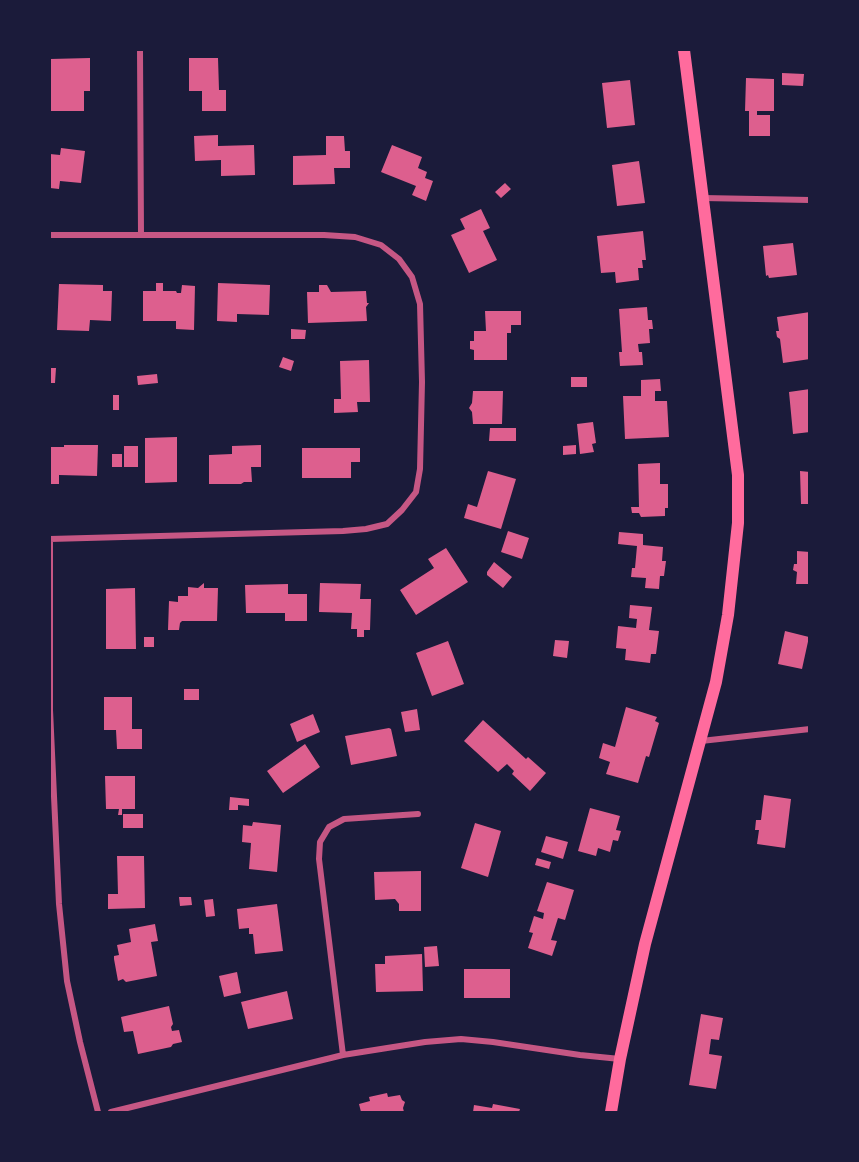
<!DOCTYPE html>
<style>
body{margin:0}
#map{position:relative;width:859px;height:1162px;overflow:hidden;background:#1b1b3a;font-family:Ubuntu,sans-serif}
canvas{display:block}
.frame{position:absolute;inset:0;border:51px solid #1b1b3a;pointer-events:none}
</style>
<div id="map">
<canvas width="859" height="1162"></canvas>
<div class="frame"></div>
</div>
<script>
const context = document.querySelector('canvas').getContext('2d');
context.lineJoin = 'round';
function paint(path, color) {
  context.fillStyle = color;
  context.fill(path, 'evenodd');
}
function toPath(rows) {
  const path = new Path2D();
  for (const r of rows) {
    path.moveTo(r[0], r[1]);
    for (let i = 2; i < r.length; i += 2) path.lineTo(r[i], r[i + 1]);
  }
  return path;
}
function strokePath(path, color, width, dash) {
  context.strokeStyle = color;
  context.lineWidth = width;
  context.lineCap = dash ? 'butt' : 'round';
  context.setLineDash(dash || []);
  context.stroke(path);
}
const building = toPath([
 [90,58,90,91,84,91,84,111,50,111,50,59],
 [189,58,218,58,219,90,226,90,226,111,202,111,202,91,189,91],
 [782,73,804,74,803,86,782,85],
 [746,78,774,79,774,111,757,111,757,115,770,115,770,136,749,136,749,111,745,111],
 [630,80,635,125,607,128,602,83],
 [218,135,218,146,254,145,255,175,221,176,221,160,195,161,194,136],
 [326,136,344,136,345,151,350,151,350,168,334,168,335,184,293,185,293,156,326,155],
 [392,145,422,157,418,168,427,172,425,178,433,181,426,201,412,195,416,186,381,172],
 [61,148,85,151,81,183,60,181,59,189,50,188,50,154,60,155],
 [639,161,645,203,617,206,612,165],
 [505,183,511,189,501,198,495,192],
 [481,209,490,228,483,231,497,260,469,273,451,235,465,229,460,219],
 [643,231,646,260,642,260,643,268,638,268,639,280,616,283,615,272,601,273,597,236],
 [793,243,797,275,769,278,768,275,766,276,763,246],
 [156,283,163,283,163,291,176,291,177,293,181,293,182,285,195,286,194,330,176,329,176,321,143,321,143,291,156,291],
 [218,283,270,285,269,315,237,314,237,322,217,321],
 [59,284,103,285,103,291,112,291,111,321,90,320,89,331,57,330],
 [319,285,327,285,331,292,366,291,367,303,369,303,366,307,367,321,308,323,307,292,319,292],
 [647,307,648,320,652,320,653,329,649,329,650,343,638,344,639,352,642,352,643,365,620,366,619,352,622,352,619,309],
 [485,311,521,311,521,325,511,325,511,333,507,333,507,360,474,360,474,350,470,349,470,341,474,341,474,331,486,331],
 [810,312,810,322,808,322,810,359,783,363,780,339,777,337,776,331,779,331,777,317],
 [291,329,306,330,305,339,291,339],
 [283,357,294,361,291,371,279,367],
 [369,360,370,402,357,402,358,412,334,413,334,399,341,399,340,361],
 [50,368,56,368,55,383,50,383],
 [157,374,158,383,138,385,137,376],
 [571,377,587,377,587,387,571,387],
 [660,379,661,391,655,391,655,401,667,401,669,437,625,439,623,396,641,396,641,380],
 [810,389,810,432,793,434,789,392],
 [473,391,503,391,502,424,473,424,472,412,469,408,472,403],
 [113,395,119,395,119,410,113,410],
 [593,422,596,443,592,444,594,452,580,454,577,424],
 [490,428,516,428,516,441,489,441],
 [177,437,177,482,145,483,145,438],
 [64,445,98,445,97,476,59,475,59,484,50,484,50,447,64,447],
 [261,445,261,467,251,467,252,482,244,482,241,484,209,484,209,455,232,454,232,446],
 [576,445,576,454,563,455,563,446],
 [124,446,138,446,138,467,124,467],
 [302,448,360,448,360,462,351,462,351,478,302,478],
 [112,454,122,454,122,467,112,467],
 [660,463,660,484,668,484,668,508,665,508,665,516,641,517,639,513,632,513,631,507,639,507,638,464],
 [488,471,516,479,501,529,464,518,468,504,477,507],
 [800,471,810,472,810,504,801,504],
 [508,531,529,538,522,559,501,552],
 [619,532,643,534,643,545,663,547,662,561,666,561,664,576,660,576,659,589,645,588,646,578,631,577,632,568,635,568,637,546,618,544],
 [446,548,468,582,416,615,400,590,434,568,428,559],
 [797,551,810,552,810,584,796,584,797,572,793,570,794,564,797,564],
 [494,562,512,577,503,588,487,575,487,572],
 [204,583,204,588,218,588,217,621,182,621,180,623,179,630,168,630,169,601,178,602,178,596,188,596,188,587,198,588],
 [320,583,361,584,360,599,371,599,370,630,364,630,364,637,357,637,357,629,351,629,352,613,319,612],
 [288,584,288,594,307,594,307,621,285,621,285,613,246,613,245,585],
 [135,588,136,649,106,649,106,589],
 [630,605,652,607,649,630,659,631,656,654,651,654,650,663,625,660,626,649,616,648,618,626,636,628,637,619,629,618],
 [785,631,809,637,802,669,778,664],
 [144,637,154,637,154,647,144,647],
 [555,640,569,641,567,658,553,656],
 [448,641,464,684,432,696,416,653],
 [184,689,199,689,199,700,184,700],
 [104,697,132,697,132,729,142,729,142,749,117,749,116,730,104,730],
 [626,707,657,717,655,721,659,723,649,757,646,756,638,783,606,774,610,762,599,758,603,743,615,747],
 [417,709,420,730,405,732,401,712],
 [313,714,320,732,297,742,290,724],
 [483,720,526,759,528,757,546,773,530,791,512,774,514,771,507,764,498,772,464,741],
 [389,728,391,729,397,756,351,765,345,736],
 [305,744,320,767,283,793,267,771],
 [105,776,135,776,135,809,122,809,122,815,118,815,119,809,106,809],
 [764,795,791,799,785,848,757,844,759,830,755,830,756,820,761,820],
 [230,797,249,799,249,806,238,805,238,810,229,810],
 [590,808,620,816,616,830,621,831,618,841,613,840,610,852,598,848,596,856,578,851],
 [123,814,143,814,143,828,123,828],
 [253,822,281,825,277,872,249,869,251,843,242,842,243,825,252,826],
 [475,823,501,831,488,877,461,868],
 [546,836,568,842,563,859,541,852],
 [117,856,144,856,145,908,108,909,108,894,118,894],
 [537,858,551,862,549,869,535,865],
 [421,871,421,911,399,911,399,904,395,899,375,900,374,872],
 [547,882,574,890,565,920,558,918,551,940,557,941,552,956,528,948,533,933,529,932,534,916,543,919,544,913,537,911],
 [179,897,191,897,192,905,180,906],
 [213,899,215,916,206,917,204,900],
 [277,904,283,951,255,954,253,934,249,934,249,928,239,929,237,909],
 [155,924,158,941,151,942,157,976,126,982,123,979,118,981,114,959,114,956,119,955,117,945,131,942,129,929],
 [437,946,439,966,425,967,424,947],
 [422,954,423,991,376,992,375,964,385,964,385,956],
 [464,969,510,969,510,998,464,998],
 [237,972,241,993,224,997,219,976],
 [287,991,293,1019,248,1029,241,1002],
 [169,1006,173,1024,171,1027,172,1031,179,1030,182,1042,173,1044,171,1047,138,1054,133,1031,124,1032,121,1017],
 [701,1014,723,1018,719,1040,711,1039,709,1054,722,1056,716,1089,689,1085],
 [387,1093,388,1097,400,1095,402,1100,405,1102,403,1108,404,1112,361,1112,359,1104,370,1101,369,1097],
 [493,1104,520,1109,519,1112,473,1112,474,1105,492,1108]
]);
const minor = toPath([
 [140,50,141,235],
 [703,198,810,200],
 [50,235,324,235,355,237,381,245,399,259,412,277,420,304,422,382,420,469,416,492,402,510,387,524,366,529,343,531,50,539],
 [50,539,50,710,59,904,67,981,80,1042,98,1112],
 [701,741,810,729],
 [343,1055,319,859,320,842,329,827,344,819,418,814],
 [111,1112,343,1055,425,1042,461,1039,493,1042,580,1055,620,1059]
]);
const secondary = toPath([
 [611,1112,620,1059,645,944,716,682,728,615,738,523,738,475,684,50]
]);
paint(building, '#dd5f8e');
strokePath(minor, '#c65784', 6);
strokePath(secondary, '#ff6b9d', 12);
</script>
